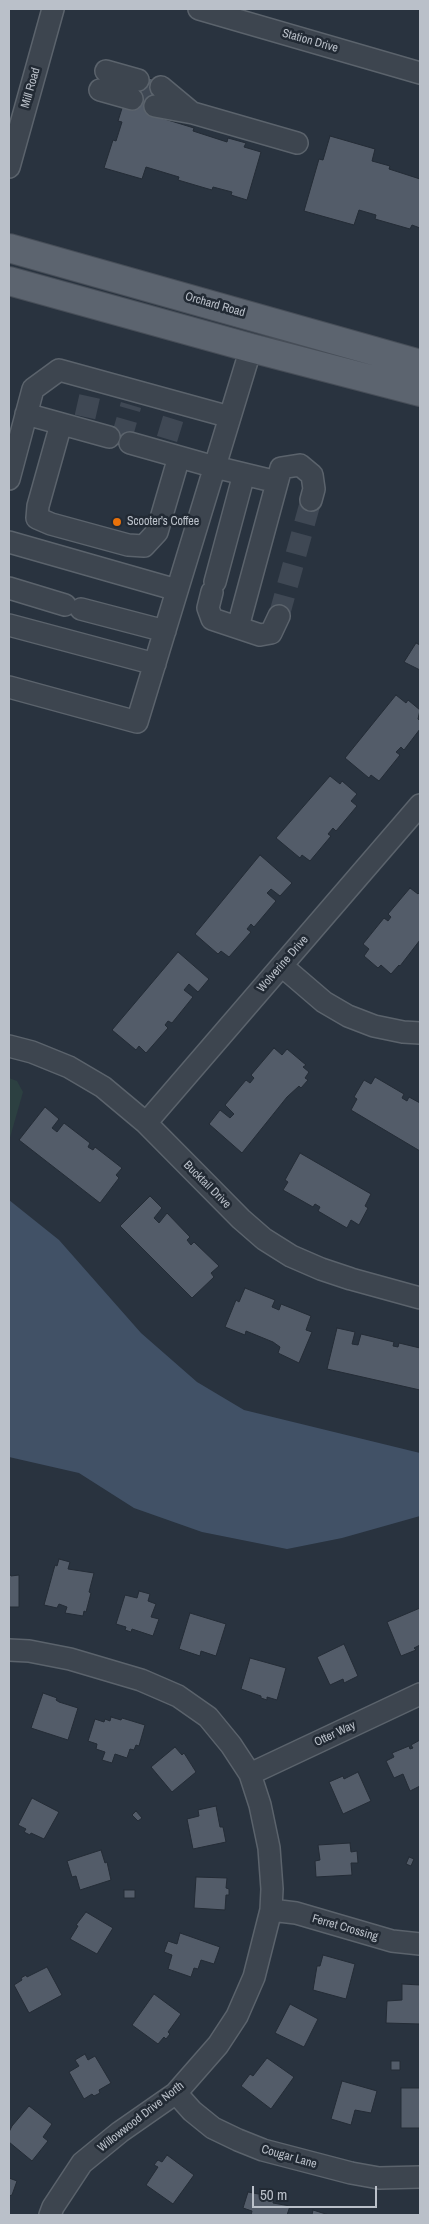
<!DOCTYPE html>
<style>
body{margin:0}
#map{position:relative;width:429px;height:2224px;overflow:hidden;background:#29333f;font-family:"Archivo Narrow",sans-serif}
canvas{display:block}
.frame{position:absolute;inset:0;border:10px solid #bac0c9;pointer-events:none}
.scale{position:absolute;left:252px;top:2186px;width:125px;height:22px;box-sizing:border-box;border:2px solid #bac0c9;border-top:0;padding-left:6px;font-size:15px;line-height:18px;white-space:nowrap;color:#bac0c9;-webkit-text-stroke:4px #222a34;paint-order:stroke}
</style>
<div id="map">
<canvas width="429" height="2224"></canvas>
<div class="frame"></div>
<div class="scale">50 m</div>
</div>
<script>
const context = document.querySelector('canvas').getContext('2d');
context.lineJoin = 'round';
function paint(path, color) {
  context.fillStyle = color;
  context.fill(path, 'evenodd');
}
function toPath(rows) {
  const path = new Path2D();
  for (const r of rows) {
    path.moveTo(r[0], r[1]);
    for (let i = 2; i < r.length; i += 2) path.lineTo(r[i], r[i + 1]);
  }
  return path;
}
function strokePath(path, color, width, dash) {
  context.strokeStyle = color;
  context.lineWidth = width;
  context.lineCap = dash ? 'butt' : 'round';
  context.setLineDash(dash || []);
  context.stroke(path);
}
function label(font, color, halo, rows, align = 'center') {
  context.font = font + ' "Archivo Narrow",sans-serif';
  context.lineWidth = 5;
  context.setLineDash([]);
  context.textBaseline = 'middle';
  context.strokeStyle = halo;
  context.fillStyle = color;
  for (const [text, x, y, turn = 0] of rows) {
    context.save();
    context.translate(x, y);
    context.rotate((+turn || 0) * Math.PI / 180);
    context.textAlign = isNaN(turn) ? turn : align;
    if (halo) context.strokeText(text, 0, 0);
    context.fillText(text, 0, 0);
    context.restore();
  }
}
const green = toPath([
 [9,1078,17,1081,23,1092,9,1141]
]);
const water = toPath([
 [9,1200,59,1240,141,1333,197,1382,244,1410,420,1453,420,1516,342,1538,287,1549,202,1532,134,1508,79,1473,9,1457]
]);
const building = toPath([
 [139,75,162,82,158,117,194,128,193,131,227,142,228,138,246,143,244,147,261,152,247,200,231,195,232,192,213,187,212,190,205,188,178,180,179,177,146,167,142,179,104,168,113,140,116,141,122,122,118,121,123,105,139,75],
 [330,136,375,149,372,161,390,166,389,169,420,179,420,228,412,225,410,229,375,219,376,215,359,210,354,225,304,211,319,159,323,160,330,136],
 [416,643,420,645,420,670,404,662,416,643],
 [396,695,406,703,408,700,420,710,418,719,420,721,420,729,404,750,401,747,396,752,400,755,379,781,371,775,369,778,345,758,396,695],
 [330,776,340,784,342,781,357,794,351,801,357,806,336,831,333,828,328,834,331,836,310,861,302,855,300,858,276,838,330,776],
 [260,855,292,883,280,896,271,889,267,893,276,901,254,927,251,924,247,929,251,932,229,957,221,951,218,954,195,934,260,855],
 [410,888,418,894,420,892,420,940,400,966,399,965,391,974,381,965,378,968,364,956,369,949,363,944,384,918,388,921,391,917,388,914,410,888],
 [178,952,209,979,198,992,189,984,184,990,193,997,172,1023,168,1021,165,1025,168,1028,146,1053,139,1046,136,1050,112,1030,178,952],
 [274,1048,282,1055,287,1049,306,1065,303,1067,309,1072,305,1078,308,1080,301,1088,299,1086,287,1097,242,1153,209,1124,220,1110,230,1118,234,1114,225,1105,246,1080,250,1083,254,1078,251,1075,274,1048],
 [375,1077,404,1094,402,1098,407,1101,409,1097,420,1103,420,1151,351,1110,357,1099,354,1097,364,1080,371,1084,375,1077],
 [45,1107,59,1119,52,1128,57,1132,64,1123,90,1143,88,1147,93,1150,95,1147,122,1168,116,1175,119,1178,100,1203,19,1140,45,1107],
 [300,1153,371,1194,365,1206,368,1208,359,1225,351,1220,347,1228,318,1211,320,1207,315,1204,313,1207,283,1190,288,1182,285,1180,300,1153],
 [150,1196,162,1208,154,1218,159,1223,167,1213,190,1237,187,1240,191,1245,194,1242,219,1266,211,1273,214,1277,192,1298,120,1226,150,1196],
 [245,1288,275,1300,272,1307,279,1310,281,1304,311,1316,306,1330,312,1332,299,1363,278,1353,280,1347,273,1342,246,1331,245,1335,225,1327,236,1300,239,1302,245,1288],
 [337,1328,355,1332,352,1344,358,1345,361,1334,394,1342,393,1346,398,1347,399,1343,420,1348,420,1390,327,1369,337,1328],
 [59,1559,70,1562,68,1569,94,1573,89,1592,91,1593,86,1612,84,1611,83,1616,65,1613,67,1607,59,1604,57,1608,44,1605,55,1565,57,1566,59,1559],
 [9,1573,11,1576,19,1575,19,1607,9,1607,9,1573],
 [139,1591,150,1594,148,1601,156,1604,151,1617,159,1619,153,1636,132,1629,131,1632,125,1630,126,1627,116,1624,125,1595,137,1598,139,1591],
 [420,1608,420,1645,414,1648,416,1650,401,1656,387,1622,420,1608],
 [190,1613,226,1624,216,1656,201,1651,200,1656,179,1649,190,1613],
 [344,1644,358,1676,344,1683,343,1679,330,1685,317,1657,344,1644],
 [250,1658,286,1668,277,1700,267,1697,267,1700,261,1698,261,1696,241,1689,250,1658],
 [43,1693,57,1698,56,1700,59,1702,78,1708,68,1740,31,1728,43,1693],
 [111,1717,121,1720,122,1718,145,1725,139,1746,136,1745,134,1750,130,1749,127,1758,115,1754,112,1763,102,1760,105,1752,96,1749,97,1744,88,1741,95,1719,104,1722,105,1719,110,1721,111,1717],
 [420,1740,420,1786,410,1791,403,1774,394,1778,386,1761,394,1757,392,1753,409,1746,410,1749,413,1748,411,1745,420,1740],
 [175,1747,182,1755,184,1753,196,1772,172,1792,151,1767,175,1747],
 [358,1772,371,1801,343,1814,329,1782,343,1776,344,1779,358,1772],
 [32,1798,59,1812,44,1839,31,1833,30,1835,24,1832,26,1829,18,1825,32,1798],
 [216,1806,220,1827,223,1827,226,1842,193,1849,187,1819,199,1816,198,1810,216,1806],
 [136,1811,142,1818,138,1821,132,1815,136,1811],
 [350,1843,351,1852,357,1851,358,1863,351,1863,352,1875,316,1877,315,1861,320,1860,318,1845,350,1843],
 [101,1850,105,1863,107,1862,111,1880,80,1890,76,1876,72,1877,67,1861,101,1850],
 [409,1857,414,1859,411,1866,406,1864,409,1857],
 [196,1877,227,1878,226,1888,229,1889,229,1895,226,1895,225,1910,194,1908,196,1877],
 [124,1890,135,1890,135,1898,124,1898,124,1890],
 [86,1912,113,1928,97,1954,70,1939,78,1926,76,1925,86,1912],
 [180,1933,220,1947,214,1964,201,1960,198,1969,194,1968,191,1977,168,1969,172,1955,164,1952,168,1941,177,1944,180,1933],
 [323,1955,355,1964,346,1999,313,1990,317,1966,320,1966,323,1955],
 [47,1967,62,1995,29,2013,14,1985,22,1980,21,1978,26,1975,27,1977,47,1967],
 [402,1984,420,1985,420,2024,386,2023,387,2001,402,2000,402,1984],
 [154,1994,181,2014,168,2032,170,2034,166,2039,164,2037,158,2044,132,2025,154,1994],
 [290,2004,318,2019,304,2047,275,2033,290,2004],
 [85,2054,88,2060,95,2056,111,2083,99,2090,100,2093,94,2096,92,2094,84,2099,69,2072,79,2066,75,2060,85,2054],
 [267,2058,294,2077,271,2109,241,2086,250,2074,253,2076,267,2058],
 [391,2061,400,2061,400,2070,391,2070,391,2061],
 [342,2081,377,2091,371,2113,355,2110,351,2125,331,2119,342,2081],
 [401,2088,420,2088,420,2128,401,2128,401,2088],
 [29,2106,52,2124,43,2137,48,2141,32,2161,9,2142,9,2132,12,2126,29,2106],
 [167,2155,194,2175,173,2204,146,2185,158,2167,154,2165,157,2161,158,2160,162,2162,167,2155],
 [9,2178,17,2181,12,2195,9,2196,9,2178],
 [248,2192,274,2197,273,2203,290,2206,287,2215,251,2215,252,2211,243,2208,248,2192],
 [313,2210,329,2215,332,2215,312,2215,313,2210]
]);
const minorTunnel = toPath([
 [135,90,158,97],
 [85,417,90,395],
 [167,439,174,416],
 [121,440,131,405],
 [279,616,311,500]
]);
const minor = toPath([
 [199,9,420,73],
 [106,71,138,80],
 [161,87,191,112],
 [100,90,132,99],
 [155,106,193,113,297,143],
 [9,167,53,9],
 [26,414,109,437],
 [61,424,38,506,37,518,51,524,128,545,144,546,157,532,179,457],
 [130,443,215,467,277,482],
 [9,479,33,389,59,370,230,417],
 [9,542,177,590],
 [215,582,244,474],
 [9,588,65,605],
 [212,592,208,608,212,619,260,635,271,633,279,616],
 [81,609,165,631],
 [9,625,155,664],
 [238,627,281,468,300,465,312,475,314,489,311,500],
 [9,687,137,722,251,348],
 [282,966,324,1002,348,1016,374,1026,403,1032,420,1033],
 [9,1046,32,1052,69,1067,103,1087,146,1123,241,1219,264,1239,291,1256,321,1269,351,1279,420,1298],
 [146,1123,420,805],
 [9,1650,29,1651,70,1659,141,1680,178,1696,208,1717,231,1745,250,1774,260,1805,269,1848,272,1889,271,1910,254,1977,237,2016,218,2045,176,2093,120,2132,82,2163,53,2207,50,2215],
 [250,1774,420,1694],
 [271,1910,296,1913,392,1941,420,1944],
 [176,2093,192,2111,213,2128,238,2140,263,2150,351,2173,379,2178,420,2177]
]);
const major = toPath([
 [9,248,420,364],
 [9,281,251,348,420,392]
]);
const markers = [
 [117,522,5,"#e8710a"]
];
const streetNames = [
 ["Station Drive",310,41,16],
 ["Mill Road",31,88,-74],
 ["Orchard Road",215,305,16],
 ["Wolverine Drive",283,964,-49],
 ["Bucktail Drive",207,1185,45],
 ["Otter Way",335,1734,-25],
 ["Ferret Crossing",345,1928,16],
 ["Willowwood Drive North",141,2117,-38],
 ["Cougar Lane",289,2157,16]
];
const poiNames = [
 ["Scooter's Coffee",127,522]
];
paint(green, '#2c4041');
paint(water, '#415166');
paint(building, '#535c69');
strokePath(building, '#242c36', 1);
strokePath(minorTunnel, '#3f4854', 21, [21, 11]);
strokePath(minor, '#5b636c', 24);
strokePath(major, '#474e58', 30);
strokePath(minor, '#3d454f', 21);
strokePath(major, '#5c646f', 28);
for (const [x, y, r, color] of markers) {
  const dot = new Path2D();
  dot.arc(x, y, r, 0, 2 * Math.PI);
  context.fillStyle = color;
  context.fill(dot);
  strokePath(dot, '#222a34', 2);
}
label('12px', '#bac0c9', '#222a34', streetNames);
label('12px', '#bac0c9', '#222a34', poiNames, 'left');
</script>
